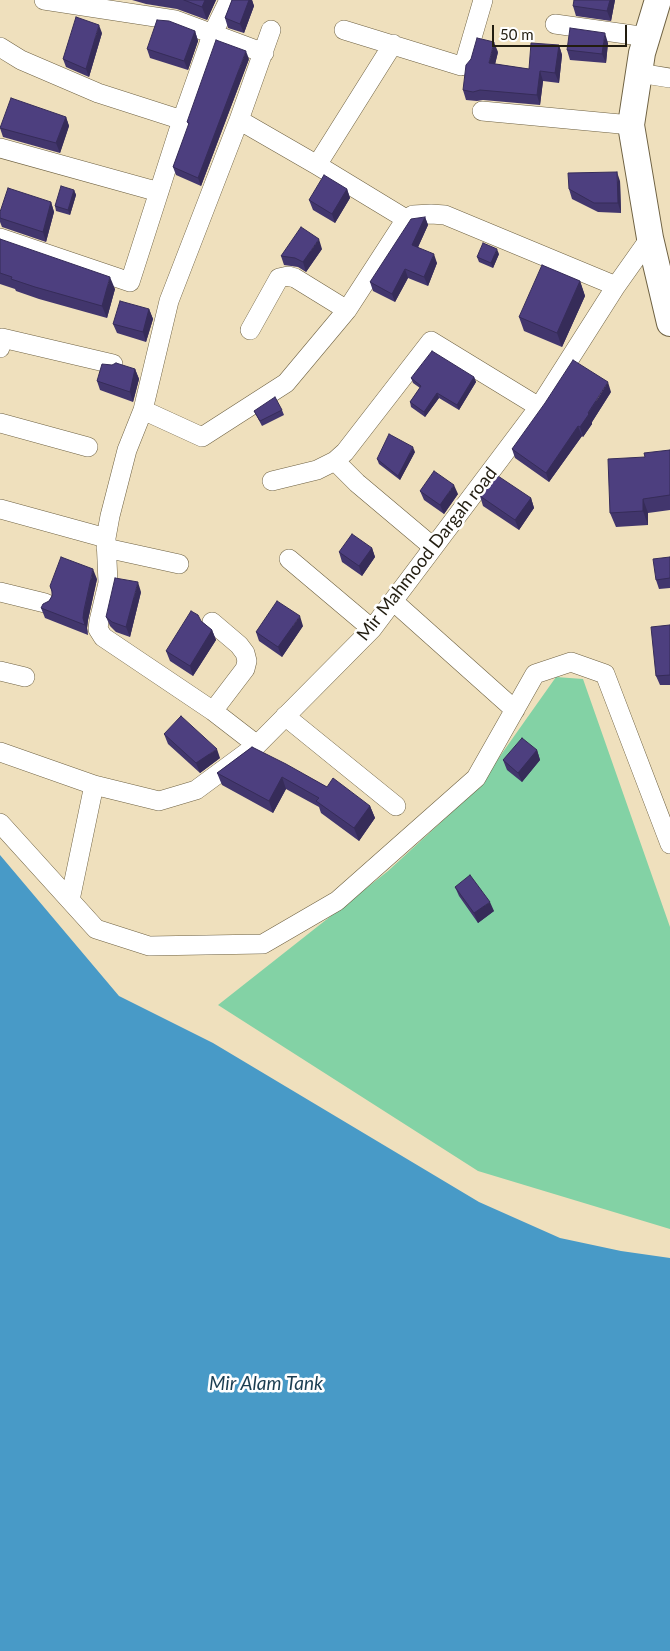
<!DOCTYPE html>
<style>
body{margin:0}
#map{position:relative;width:670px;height:1651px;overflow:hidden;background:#efe0bd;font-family:Lato,sans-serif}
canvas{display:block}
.scale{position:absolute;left:492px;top:25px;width:135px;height:22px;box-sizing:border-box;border:2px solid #221d10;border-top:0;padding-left:6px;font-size:15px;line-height:18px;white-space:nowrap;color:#221d10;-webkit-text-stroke:4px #fff;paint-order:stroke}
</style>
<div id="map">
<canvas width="670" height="1651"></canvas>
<div class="scale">50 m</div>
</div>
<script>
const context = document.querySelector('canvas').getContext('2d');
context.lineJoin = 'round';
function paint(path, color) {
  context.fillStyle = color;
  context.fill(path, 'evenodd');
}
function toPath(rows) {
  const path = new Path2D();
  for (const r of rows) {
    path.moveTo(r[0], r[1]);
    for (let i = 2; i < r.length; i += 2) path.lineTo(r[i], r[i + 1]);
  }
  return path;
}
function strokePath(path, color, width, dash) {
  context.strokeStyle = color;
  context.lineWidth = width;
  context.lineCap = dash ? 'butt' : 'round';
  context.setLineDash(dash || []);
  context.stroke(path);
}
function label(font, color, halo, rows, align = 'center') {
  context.font = font + ' Lato,sans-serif';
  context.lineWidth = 5;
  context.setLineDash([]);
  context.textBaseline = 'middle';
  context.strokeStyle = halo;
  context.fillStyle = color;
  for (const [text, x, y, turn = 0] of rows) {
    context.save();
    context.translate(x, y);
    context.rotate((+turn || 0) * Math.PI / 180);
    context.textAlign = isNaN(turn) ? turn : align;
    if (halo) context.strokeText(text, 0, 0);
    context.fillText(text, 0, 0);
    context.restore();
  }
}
const green = toPath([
 [556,677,583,679,670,927,670,1229,478,1171,218,1005,388,871,476,790]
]);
const water = toPath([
 [0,855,119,996,213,1043,479,1202,560,1238,621,1251,670,1258,670,1651,0,1651]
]);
const minor = toPath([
 [44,0,175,20,264,53],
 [555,24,647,37],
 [344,30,461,66,464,65,483,0],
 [0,47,21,60,98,93,182,120],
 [639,73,670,78],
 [482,111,631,125],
 [239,120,317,165,406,219,413,215,431,214,445,215,616,286],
 [0,148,159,192],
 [317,165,393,44],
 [0,238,130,282,182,120,212,35,229,0],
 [250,330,279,278,288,276,295,278,347,310],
 [0,348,2,338,113,364],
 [143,410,202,437,286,383,347,310,406,219],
 [0,423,88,447],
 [335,461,357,483,433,547],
 [272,481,317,470,335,461,345,452,431,341,539,407],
 [0,509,106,538],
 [106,548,179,564],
 [289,559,372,629],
 [0,592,45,603],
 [393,601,515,710],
 [212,622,239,645,245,653,247,661,245,669,213,711],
 [0,671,25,677],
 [285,716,396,806],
 [257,745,213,711,103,637,98,629,99,621,108,583,106,538,110,516,127,450,143,410,169,301,239,120,271,30],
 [0,752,94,785,159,801,196,790,257,745,372,629,539,407,616,286,650,238],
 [0,823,96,929,149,946,263,944,337,901,476,778,535,674,571,662,605,674,670,844],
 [70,900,94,785]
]);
const secondary = toPath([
 [658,0,642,53,631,125,650,238,670,323]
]);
const wall = toPath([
 [132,0,216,0,207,20,177,9,146,4],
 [232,0,252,0,254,6,244,33,228,28,225,18],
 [615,0,611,21,576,16,573,6],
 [195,31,198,41,188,70,150,58,147,49],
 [102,33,89,77,66,67,63,59],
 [608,43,606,63,570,60,567,50],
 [559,45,562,55,559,83,543,81,540,105,483,100,477,101,466,100,463,90,498,52,495,64,529,69],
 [249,59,201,186,176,175,173,167,189,125,187,122],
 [66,117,69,126,60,153,3,137,0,128],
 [620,181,621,213,598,212,572,199,569,189],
 [347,189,350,198,335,223,313,210,309,200],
 [74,190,76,195,70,215,56,211,55,206],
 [51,202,54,212,46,242,2,227,0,222,0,212],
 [425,217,428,225,418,247,437,263,428,286,408,278,395,302,373,291,370,282],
 [0,239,115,289,107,318,39,299,16,291,15,289,0,284],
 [322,249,306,272,298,267,284,265,281,256],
 [499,254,493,268,479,262,477,257],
 [580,281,585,296,562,347,524,331,519,317],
 [149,309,153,319,146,342,117,333,113,324],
 [135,369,139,379,133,402,100,390,97,381],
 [474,377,476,382,459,410,439,398,425,417,411,407,410,402,420,388,413,383,411,378],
 [611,392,592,422,592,424,583,437,582,436,549,482,515,458,512,449],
 [282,410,284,415,262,426,254,411],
 [670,450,670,510,648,513,648,525,616,527,610,513,645,457],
 [415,452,400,480,379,464,377,459],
 [420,491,458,494,444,514,424,500],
 [480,496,531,498,534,508,519,530,483,506],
 [372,548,375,557,362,576,342,562,339,552],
 [670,557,670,588,659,589,656,580],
 [97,579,88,620,87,628,88,635,45,618,41,608,49,601,52,596,52,593,50,586],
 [141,592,130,637,116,632,110,626,106,617],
 [201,621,212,630,216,640,193,676,170,661,166,651],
 [670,625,670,685,660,685,656,676],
 [303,626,282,657,259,641,256,632],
 [164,734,220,758,200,773,168,744],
 [252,747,327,787,370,806,375,818,359,841,321,813,319,807,286,789,273,813,222,785,217,773],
 [537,750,540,760,522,782,507,770,503,760],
 [455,887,494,911,478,923,459,896]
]);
const shadedWall = toPath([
 [205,0,216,0,207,20,202,7],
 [249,0,252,0,254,6,244,33,240,24],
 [610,0,615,0,611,21,607,11],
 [99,25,102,33,89,77,86,69],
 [195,31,198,41,188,70,184,61],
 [605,33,608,43,606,63,602,54],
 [494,42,498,52,493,73,489,63],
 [559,45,562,55,559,83,555,73],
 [246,51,249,59,201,186,198,178],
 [540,71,543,81,540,105,537,95],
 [66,117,69,126,60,153,56,143],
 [617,172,620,181,621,213,618,203],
 [347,189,350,198,335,223,332,214],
 [74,190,76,195,70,215,68,210],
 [51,202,54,212,46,242,43,232],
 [425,217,428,225,415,254,412,245],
 [319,239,322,249,306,272,303,262],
 [497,249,499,254,493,268,491,263],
 [434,254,437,263,428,286,424,277],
 [405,269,408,278,395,302,392,294],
 [110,277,115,289,107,318,102,306],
 [580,281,585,296,562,347,557,333],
 [149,309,153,319,146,342,143,332],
 [135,369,139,379,133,402,130,392],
 [474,377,476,382,459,410,457,405],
 [608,382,611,392,592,422,592,424,583,437,580,427],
 [437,393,439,398,425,417,424,412],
 [578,426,582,436,549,482,546,473],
 [413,447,415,452,400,480,398,476],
 [454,485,458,494,444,514,440,505],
 [531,498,534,508,519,530,515,520],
 [643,499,648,513,648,525,643,511],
 [372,548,375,557,362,576,359,566],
 [93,569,97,579,88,620,87,628,88,635,83,618],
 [138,582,141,592,130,637,126,627],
 [300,616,303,626,282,657,278,647],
 [212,630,216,640,193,676,190,666],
 [217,749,220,758,200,773,196,763],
 [537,750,540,760,522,782,518,773],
 [282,777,286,789,273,813,269,801],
 [370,806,375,818,359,841,354,828],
 [490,902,494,911,478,923,474,913]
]);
const building = toPath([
 [184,0,205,0,202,7,184,0],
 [232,0,249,0,240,24,225,18,232,0],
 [574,0,610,0,607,11,573,6,574,0],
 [76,17,99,25,86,69,63,59,76,17],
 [157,20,169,21,195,31,184,61,147,49,157,20],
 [570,28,605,33,602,54,567,50,570,28],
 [477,38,494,42,489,63,529,69,531,43,559,45,555,73,540,71,537,95,480,90,473,92,463,90,466,65,471,59,477,38],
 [216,40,246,51,198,178,173,167,189,123,187,122,216,40],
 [11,98,66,117,56,143,0,128,11,98],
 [617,172,618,203,594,203,569,189,568,173,617,172],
 [324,175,347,189,332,214,309,200,324,175],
 [61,186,74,190,68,210,55,206,61,186],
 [8,188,51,202,43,232,0,218,0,212,8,188],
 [425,217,412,245,434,254,424,277,405,269,392,294,370,282,411,219,425,217],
 [301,227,319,239,303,262,295,258,281,256,301,227],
 [0,239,110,277,102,306,35,287,11,279,12,277,0,273,0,239],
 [483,243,497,249,491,263,477,257,483,243],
 [542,265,580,281,557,333,519,317,542,265],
 [120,301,149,309,143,332,113,324,120,301],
 [432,351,474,377,457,405,437,393,424,412,410,402,421,386,411,378,432,351],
 [573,360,608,382,588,413,589,414,580,427,578,426,546,473,512,449,545,403,573,360],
 [116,363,135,369,130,392,97,381,102,364,112,365,116,363],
 [275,397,282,410,260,421,254,411,275,397],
 [389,434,413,447,398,476,377,459,389,434],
 [670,450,670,495,643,499,643,511,610,513,608,459,645,457,644,453,670,450],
 [434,471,454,485,440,505,420,491,434,471],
 [495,474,531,498,515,520,480,496,495,474],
 [352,534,372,548,359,566,339,552,352,534],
 [61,557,93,569,84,610,83,618,85,625,41,608,43,604,49,601,52,596,52,591,50,586,61,557],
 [670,557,670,578,656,580,653,559,670,557],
 [115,578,138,582,126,627,112,622,106,617,115,578],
 [277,601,300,616,278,647,256,632,277,601],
 [191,611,198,615,201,621,212,630,190,666,166,651,191,611],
 [670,625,670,675,656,676,651,627,670,625],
 [181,716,217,749,196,763,164,734,181,716],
 [522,738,537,750,518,773,503,760,522,738],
 [252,747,286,764,327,787,333,778,370,806,354,828,316,801,319,798,282,777,269,801,217,773,252,747],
 [470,875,490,902,474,913,455,887,470,875]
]);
const streetNames = [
 ["Mir Mahmood Dargah road",427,554,-52]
];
const waterNames = [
 ["Mir Alam Tank",266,1384]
];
paint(green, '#83d2a5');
paint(water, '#489ac7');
strokePath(minor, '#6e6142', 20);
strokePath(secondary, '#6e6142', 28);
strokePath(minor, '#fff', 19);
strokePath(secondary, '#fff', 26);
paint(wall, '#42366d');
paint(shadedWall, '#362c59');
paint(building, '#4d3f7f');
strokePath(building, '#362c59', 1);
label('18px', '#221d10', '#fff', streetNames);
label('italic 19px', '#1b3e52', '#fff', waterNames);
</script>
